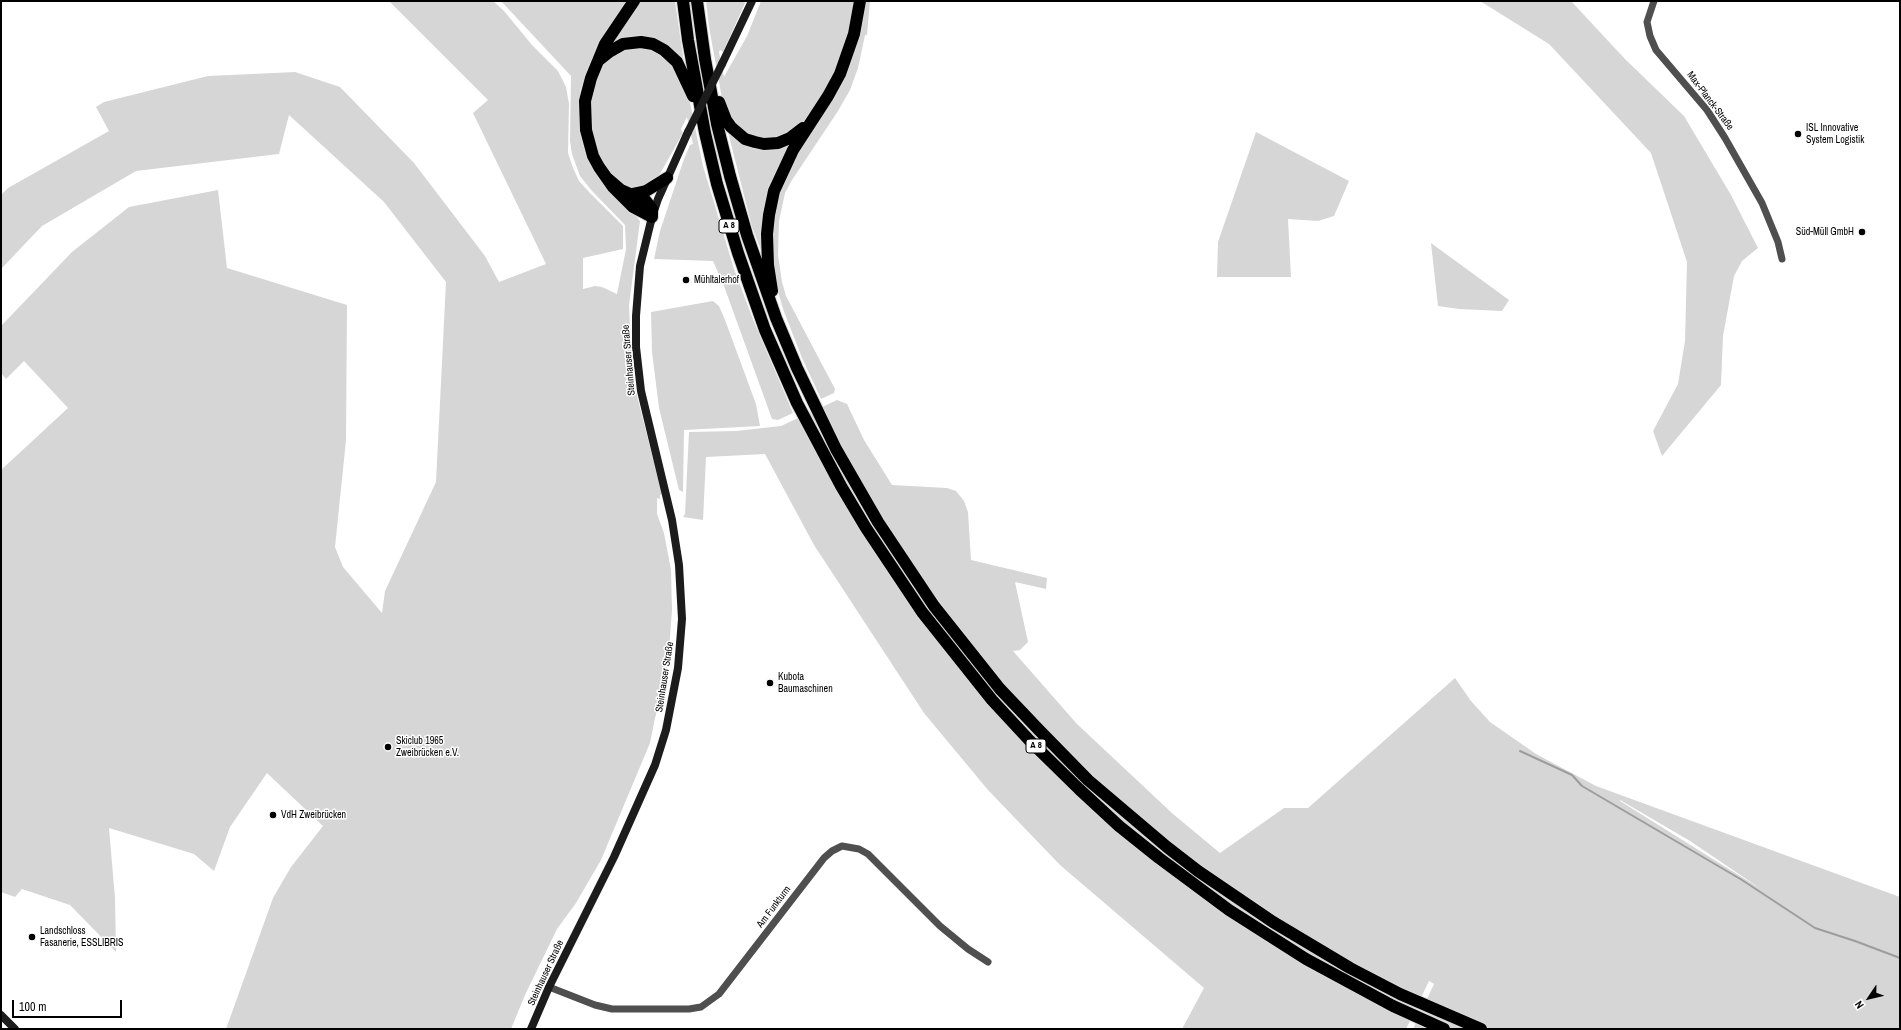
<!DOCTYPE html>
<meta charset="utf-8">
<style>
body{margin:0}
#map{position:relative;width:1901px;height:1030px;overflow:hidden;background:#fff;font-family:"Archivo Narrow",sans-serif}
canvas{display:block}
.frame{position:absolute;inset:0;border:2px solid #000;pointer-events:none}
.north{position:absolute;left:1849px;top:978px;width:40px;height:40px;-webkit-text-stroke:3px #fff;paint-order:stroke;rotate:235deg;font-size:11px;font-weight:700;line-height:16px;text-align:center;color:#000}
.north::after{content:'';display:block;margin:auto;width:14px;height:18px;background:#000;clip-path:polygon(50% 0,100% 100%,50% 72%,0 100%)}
.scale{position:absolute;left:12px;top:1000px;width:110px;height:18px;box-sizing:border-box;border:2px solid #000;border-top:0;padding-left:5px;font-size:12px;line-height:14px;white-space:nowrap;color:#000;-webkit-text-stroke:3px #fff;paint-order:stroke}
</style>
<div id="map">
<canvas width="1901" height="1030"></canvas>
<div class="frame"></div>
<div class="north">N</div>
<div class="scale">100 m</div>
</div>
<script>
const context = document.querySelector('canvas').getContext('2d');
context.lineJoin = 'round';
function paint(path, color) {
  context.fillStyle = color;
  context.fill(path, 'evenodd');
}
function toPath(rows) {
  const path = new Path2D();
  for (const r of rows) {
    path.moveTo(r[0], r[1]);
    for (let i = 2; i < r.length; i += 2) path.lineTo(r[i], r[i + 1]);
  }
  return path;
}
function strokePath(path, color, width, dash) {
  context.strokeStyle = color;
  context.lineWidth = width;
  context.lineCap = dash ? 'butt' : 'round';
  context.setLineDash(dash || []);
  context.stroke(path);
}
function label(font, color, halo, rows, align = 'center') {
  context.font = font + ' "Archivo Narrow",sans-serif';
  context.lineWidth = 3;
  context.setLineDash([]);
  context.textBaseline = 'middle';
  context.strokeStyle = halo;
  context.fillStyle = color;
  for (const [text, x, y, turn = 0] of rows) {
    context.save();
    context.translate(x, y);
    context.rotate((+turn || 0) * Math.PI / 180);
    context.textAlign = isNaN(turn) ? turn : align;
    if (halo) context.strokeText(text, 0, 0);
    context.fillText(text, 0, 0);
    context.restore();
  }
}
const green = toPath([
 [389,1,493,1,504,11,532,45,558,71,566,87,569,104,568,153,573,168,579,181,590,193,623,226,623,249,583,258,583,289,595,286,602,287,617,294,626,249,625,225,592,191,580,176,572,154,570,141,571,76,501,1,630,1,595,53,586,74,580,91,579,130,589,160,640,221,629,305,631,354,636,392,662,494,660,495,660,499,657,498,657,514,664,533,671,570,672,610,669,651,663,690,655,718,650,743,601,860,576,903,557,929,525,995,511,1029,226,1029,273,898,291,867,323,826,267,773,230,827,214,871,194,854,109,828,115,898,116,952,70,905,22,889,15,897,1,892,1,470,68,408,24,361,6,379,1,373,1,326,72,252,129,207,218,190,227,268,347,305,346,440,335,547,343,567,382,613,385,591,436,482,446,282,384,202,289,115,279,154,136,171,42,226,1,269,1,195,8,188,109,131,96,107,104,102,208,76,295,72,340,87,414,163,485,256,499,282,546,264,473,113,488,100],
 [637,1,675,1,684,63,662,45,608,50],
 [706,1,746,1,723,52,720,50,719,52,724,77,747,36,761,1,855,1,853,18,831,83,809,117,798,128,785,137,759,140,737,129,723,104,709,27],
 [864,1,870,1,867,35,865,35,858,68,850,90,838,111,792,180,785,193,779,221,778,255,782,282,786,296,835,389,834,393,821,399,802,358,783,309,774,277,770,245,781,182,831,101],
 [1480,1,1571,1,1625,59,1684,116,1731,195,1758,248,1742,261,1734,276,1723,336,1721,385,1662,456,1653,431,1678,384,1685,341,1687,262,1651,153,1549,44],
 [648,45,673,62,688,93,703,166,734,269,754,322,793,413,778,420,772,419,724,286,713,261,654,259,660,231,684,159,690,145,693,144,687,117,681,129,683,133,656,181,652,185,629,189,614,178,599,155,593,140,589,108,593,84,604,62,616,51],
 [728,132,739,139,792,140,782,162,762,253,752,227],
 [1256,132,1349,181,1334,216,1318,221,1288,219,1291,277,1217,277,1218,242],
 [1431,243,1509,300,1502,311,1459,309,1438,306],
 [713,301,719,306,725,320,756,404,760,426,684,430,683,492,679,490,659,408,652,352,651,312],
 [837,400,847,404,864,440,892,485,947,488,956,491,964,501,968,512,971,560,1047,578,1046,589,1015,582,1028,642,1020,650,1013,651,1077,724,1173,814,1220,853,1284,808,1308,808,1455,678,1471,701,1490,722,1536,754,1596,786,1900,897,1900,1029,1413,1029,1434,984,1429,981,1406,1029,1182,1029,1204,988,1060,865,988,790,924,713,814,545,765,454,706,457,703,520,683,517,685,514,689,432,736,431,781,426],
 [1620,800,1690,841,1761,889,1620,801]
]);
const stream = toPath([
 [1520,751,1572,775,1582,786,1742,880,1815,928,1855,941,1900,958]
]);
const street = toPath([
 [1654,1,1647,22,1650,36,1656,50,1707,110,1725,138,1762,203,1778,242,1782,259],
 [549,987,595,1005,612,1009,689,1009,701,1007,719,994,824,858,832,851,842,846,859,849,868,854,940,926,968,949,988,962]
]);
const secondary = toPath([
 [722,64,752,1],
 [1,1015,15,1029],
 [531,1029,549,987,614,857,655,765,666,730,678,668,682,619,679,565,672,520,641,391,636,347,636,316,640,266,652,217,658,199,688,132]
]);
const highway = toPath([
 [683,1,688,40,705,133,717,184,738,253,765,330,797,403,841,486,866,528,922,612,992,700,1030,741,1079,789,1119,826,1159,858,1229,910,1306,959,1393,1006,1444,1029],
 [697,1,705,59,717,124,730,176,747,235,776,318,797,368,836,449,878,522,934,606,1000,689,1039,730,1088,780,1167,847,1198,871,1273,922,1350,968,1400,994,1481,1029],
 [599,60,609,52,623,44,641,42,653,44,664,50,677,62,693,96],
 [719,102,726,120,731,127,745,139,755,142,764,144,778,143,790,138,803,128],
 [607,178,621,190,646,201,652,209,652,217,633,207,613,187,599,167,593,156,586,130,585,101,591,78,605,44,634,1],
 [632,194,646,191,667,178],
 [772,291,768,265,767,234,769,215,774,191,793,150,828,96,840,74,854,34,860,1]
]);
const secondaryBridge = toPath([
 [688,132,722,64]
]);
const markers = [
 [1798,134,4,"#000"],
 [1862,232,4,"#000"],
 [686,280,4,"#000"],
 [770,683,4,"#000"],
 [388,747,4,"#000"],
 [273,815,4,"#000"],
 [32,937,4,"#000"]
];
const shields = [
 [729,226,20],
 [1036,746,20]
];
const shieldNames = [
 ["A 8",729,226],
 ["A 8",1036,746]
];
const streetNames = [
 ["Max-Planck-Straße",1710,101,53],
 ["Steinhauser Straße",629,360,-95],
 ["Steinhauser Straße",665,677,-81],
 ["Am Funkturm",774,907,-53],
 ["Steinhauser Straße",546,973,-65]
];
const poiNames = [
 ["ISL Innovative",1806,128],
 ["System Logistik",1806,140],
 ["Süd-Müll GmbH",1854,232,"right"],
 ["Mühltalerhof",694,280],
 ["Kubota",778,677],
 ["Baumaschinen",778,689],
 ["Skiclub 1965",396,741],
 ["Zweibrücken e.V.",396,753],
 ["VdH Zweibrücken",281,815],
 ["Landschloss",40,931],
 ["Fasanerie, ESSLIBRIS",40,943]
];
paint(green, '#d6d6d6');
strokePath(stream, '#9d9d9d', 2);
strokePath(highway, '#dbdbdb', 14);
strokePath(street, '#4f4f4f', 7);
strokePath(secondary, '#1c1c1c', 8);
strokePath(highway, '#000', 12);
strokePath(secondaryBridge, '#1c1c1c', 8);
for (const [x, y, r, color] of markers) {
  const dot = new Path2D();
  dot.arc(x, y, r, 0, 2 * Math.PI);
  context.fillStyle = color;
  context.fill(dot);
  strokePath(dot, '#fff', 1.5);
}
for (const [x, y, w] of shields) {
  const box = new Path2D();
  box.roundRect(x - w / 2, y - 7, w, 14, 3);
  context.fillStyle = '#fff';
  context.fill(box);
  strokePath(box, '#000', 1);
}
label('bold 9px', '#000', null, shieldNames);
label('10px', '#000', '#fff', streetNames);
label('10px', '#000', '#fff', poiNames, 'left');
</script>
